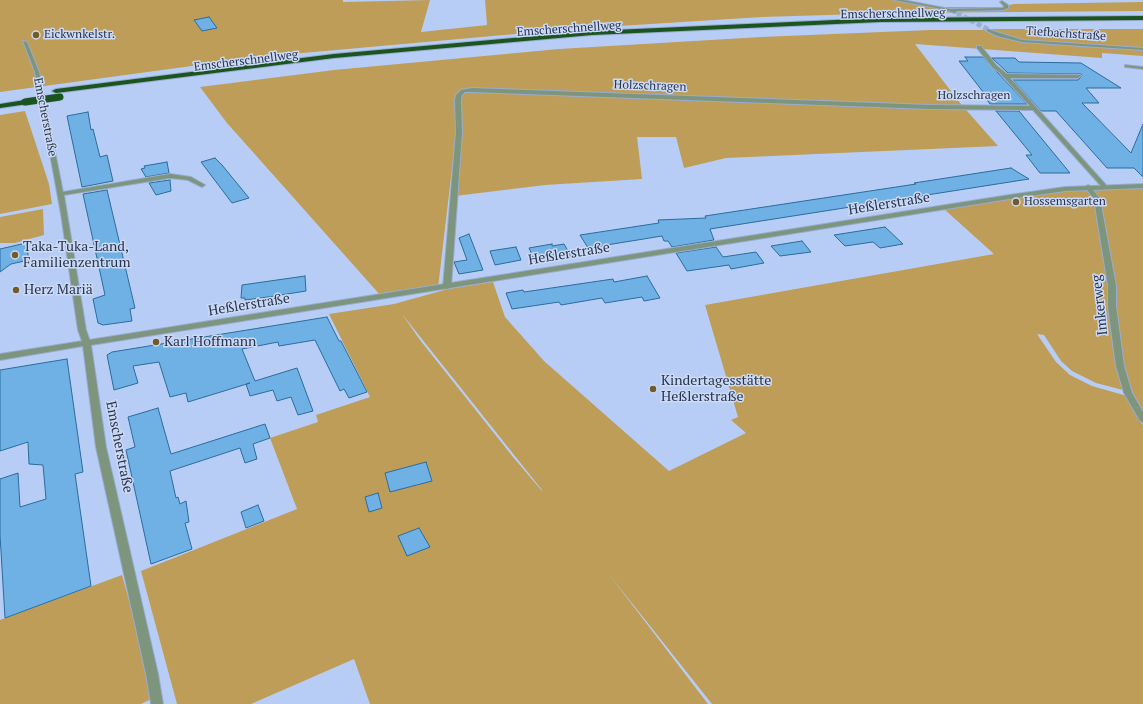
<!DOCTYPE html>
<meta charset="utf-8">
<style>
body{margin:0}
canvas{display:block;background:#b8cdf5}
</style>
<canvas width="1143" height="704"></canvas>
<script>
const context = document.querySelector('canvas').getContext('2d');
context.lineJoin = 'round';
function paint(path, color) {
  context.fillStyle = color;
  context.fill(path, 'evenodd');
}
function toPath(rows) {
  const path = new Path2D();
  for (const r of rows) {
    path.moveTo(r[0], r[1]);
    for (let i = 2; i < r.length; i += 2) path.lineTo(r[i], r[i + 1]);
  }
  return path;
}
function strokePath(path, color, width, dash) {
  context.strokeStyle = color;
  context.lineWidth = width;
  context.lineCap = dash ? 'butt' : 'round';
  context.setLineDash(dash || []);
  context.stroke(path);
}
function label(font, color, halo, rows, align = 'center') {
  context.font = font + ' "PT Serif",serif';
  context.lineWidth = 3;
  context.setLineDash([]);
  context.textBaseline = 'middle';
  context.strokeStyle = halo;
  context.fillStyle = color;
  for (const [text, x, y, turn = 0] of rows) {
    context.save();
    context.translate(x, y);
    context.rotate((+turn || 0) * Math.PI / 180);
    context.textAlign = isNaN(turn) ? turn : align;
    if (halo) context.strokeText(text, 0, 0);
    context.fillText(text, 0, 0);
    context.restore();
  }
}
const green = toPath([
 [0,0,343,0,343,2,430,0,421,32,487,25,485,0,895,0,944,7,1001,7,1014,4,1143,2,1143,11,893,13,762,17,571,29,258,57,0,92],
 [990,29,1143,29,1143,56,1102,53,1102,58,915,44,960,103,998,146,726,158,684,168,676,137,637,137,642,179,545,185,455,196,457,126,438,288,381,296,227,123,200,87,334,70,559,49,761,37,930,30,988,30,995,32],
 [25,111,49,184,52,204,0,214,0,115],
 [1143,186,1143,411,1133,393,1124,367,1098,199,1089,188],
 [1087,188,1096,199,1109,286,1109,306,1112,342,1116,366,1123,390,1096,383,1072,371,1061,361,1044,335,1037,334,1056,362,1070,375,1092,386,1127,396,1143,425,1143,704,712,704,608,573,708,704,370,704,354,659,251,704,177,704,141,571,297,509,270,438,318,422,316,415,370,397,329,314,394,304,448,289,493,282,505,317,544,361,669,471,746,433,731,420,738,417,705,305,994,254,944,209,1005,198],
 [402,314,542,490,542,491,513,457,420,340],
 [43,209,44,235,15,243,0,243,0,217],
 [122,575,146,662,153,698,141,704,0,704,0,620]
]);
const building = toPath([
 [209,17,217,28,202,31,194,20,209,17],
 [965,57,983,57,1027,104,990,104,985,97,987,97,959,61,968,61,965,57],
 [992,58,1015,58,1019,62,1081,63,1121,88,1086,88,1099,103,1082,103,1131,153,1143,124,1143,177,1134,168,1107,168,1056,111,1041,111,1013,80,1078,80,1082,76,1081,74,1008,73,992,58],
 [996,111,1019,111,1070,173,1040,173,1026,155,1032,155,996,111],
 [88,112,91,130,93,129,100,157,107,155,113,181,82,187,67,116,88,112],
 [215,158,222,165,249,198,232,203,201,162,215,158],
 [167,162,169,173,146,177,141,169,145,168,144,166,167,162],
 [1011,168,1029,179,710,229,714,240,672,247,668,241,664,241,662,236,588,248,580,235,659,223,658,220,706,218,705,216,916,184,914,183,1011,168],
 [170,180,171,191,156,195,149,183,170,180],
 [107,190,135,308,130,309,132,321,103,325,98,323,93,299,105,295,83,194,107,190],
 [885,227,903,244,880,248,873,242,845,246,834,235,885,227],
 [469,234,483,270,459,274,454,262,467,260,459,238,469,234],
 [802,241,811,252,780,256,771,246,802,241],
 [26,243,29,260,11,264,0,272,0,249,26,243],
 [552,244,552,246,564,244,571,256,535,262,529,248,552,244],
 [516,247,521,260,495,265,490,251,516,247],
 [716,247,723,257,756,252,764,263,731,269,729,265,687,271,676,253,716,247],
 [305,276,306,291,268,297,245,300,245,298,241,298,242,285,305,276],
 [647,276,660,298,644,301,642,297,605,303,602,298,561,305,559,302,512,309,506,293,523,290,524,292,613,279,614,282,647,276],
 [327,317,339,341,341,341,367,392,349,398,344,389,340,391,315,340,279,346,278,342,242,349,255,381,297,368,313,411,298,415,291,397,277,401,273,390,250,396,246,384,250,383,188,402,186,393,170,397,159,362,133,366,138,383,114,390,107,355,112,352,327,317],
 [67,359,83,472,75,474,91,586,5,618,0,535,0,479,18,473,20,507,46,499,43,465,29,464,28,442,0,451,0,370,67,359],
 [158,408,171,454,265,424,270,438,253,444,257,459,245,463,240,448,170,471,176,498,178,497,180,504,186,501,189,522,185,523,192,549,151,564,126,450,135,447,128,417,158,408],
 [426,462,432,481,390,492,385,473,426,462],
 [378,493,382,508,369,512,365,497,378,493],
 [258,505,264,521,246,528,241,512,258,505],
 [419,528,430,547,407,556,398,536,419,528]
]);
const minorTunnel = toPath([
 [957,13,989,30]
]);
const minor = toPath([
 [894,0,903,0,950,9,1003,8,1004,6,1000,2,1002,1,1008,5,1008,8,1003,10,957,11,955,13,942,9,894,0],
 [987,29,1022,40,1143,48,1143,50,1022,42,997,36,987,31,987,29],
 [23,41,27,42,39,72,63,192,170,174,191,177,205,185,202,187,188,180,170,178,64,195,86,330,91,344,87,347,83,344,78,330,61,214,35,72,23,41],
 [977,46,981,46,997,66,1007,74,1080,75,1081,76,1078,78,1010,78,1106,185,1106,187,1102,187,1033,110,930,109,472,92,465,92,462,95,461,100,462,132,451,287,447,289,443,287,456,132,455,100,456,95,461,90,472,88,930,105,1030,106,999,72,993,68,977,48,977,46],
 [1125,65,1143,67,1143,69,1125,67,1125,65],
 [1088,185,1090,186,1100,199,1116,286,1116,306,1124,366,1132,393,1143,412,1143,422,1140,421,1124,393,1116,366,1108,306,1108,286,1094,199,1085,187,1088,185]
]);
const tertiary = toPath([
 [1143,184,1143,188,1065,191,1009,199,91,345,106,447,158,674,163,704,151,704,146,674,96,447,83,346,0,360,0,354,1009,195,1065,187,1143,184]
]);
const motorway = toPath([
 [1143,16,1143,20,880,22,592,35,334,58,56,93,52,91,56,89,334,54,592,31,880,18,1143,16],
 [25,100,28,100,28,104,0,108,0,104,25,100]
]);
const motorwayBridge = toPath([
 [25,102,60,97]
]);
const markers = [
 [36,35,4,"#725b2b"],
 [1016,202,4,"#725b2b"],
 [15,255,4,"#725b2b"],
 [16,290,4,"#725b2b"],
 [156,342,4,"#725b2b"],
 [653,389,4,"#725b2b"]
];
const farStreetnames = [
 ["Emscherschnellweg",893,14,-1],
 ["Emscherschnellweg",569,29,-4],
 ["Tiefbachstraße",1066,34,4],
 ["Emscherschnellweg",246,61,-7],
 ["Holzschragen",650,86,2],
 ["Holzschragen",974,96],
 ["Emscherstraße",45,117,79]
];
const farPoinames = [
 ["Eickwnkelstr.",44,35],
 ["Hossemsgarten",1024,202]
];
const streetNames = [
 ["Heßlerstraße",889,204,-9],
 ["Heßlerstraße",569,254,-9],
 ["Heßlerstraße",249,305,-9],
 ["Imkerweg",1100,305,-96],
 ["Emscherstraße",119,447,79]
];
const poiNames = [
 ["Taka-Tuka-Land,",23,247],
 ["Familienzentrum",23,263],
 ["Herz Mariä",24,290],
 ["Karl Hoffmann",164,342],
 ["Kindertagesstätte",661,381],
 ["Heßlerstraße",661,397]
];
paint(green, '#be9d59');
paint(building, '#6fb0e5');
strokePath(building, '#2b6c9d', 1);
strokePath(minorTunnel, '#9bafd4', 5, [5, 2.5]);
strokePath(minor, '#99acd1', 2);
strokePath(tertiary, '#99acd1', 2);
strokePath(motorway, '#99acd1', 2);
paint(minor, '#7c957c');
paint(tertiary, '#7c957c');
paint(motorway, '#1c541f');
strokePath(motorwayBridge, '#99acd1', 8, []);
strokePath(motorwayBridge, '#1c541f', 7);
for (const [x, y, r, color] of markers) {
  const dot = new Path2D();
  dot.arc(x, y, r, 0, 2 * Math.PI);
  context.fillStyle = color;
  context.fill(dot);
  strokePath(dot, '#ccdaf5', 1.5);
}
label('12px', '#293550', '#ccdaf5', farStreetnames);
label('12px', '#293550', '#ccdaf5', farPoinames, 'left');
label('14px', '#293550', '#ccdaf5', streetNames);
label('14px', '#293550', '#ccdaf5', poiNames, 'left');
</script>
